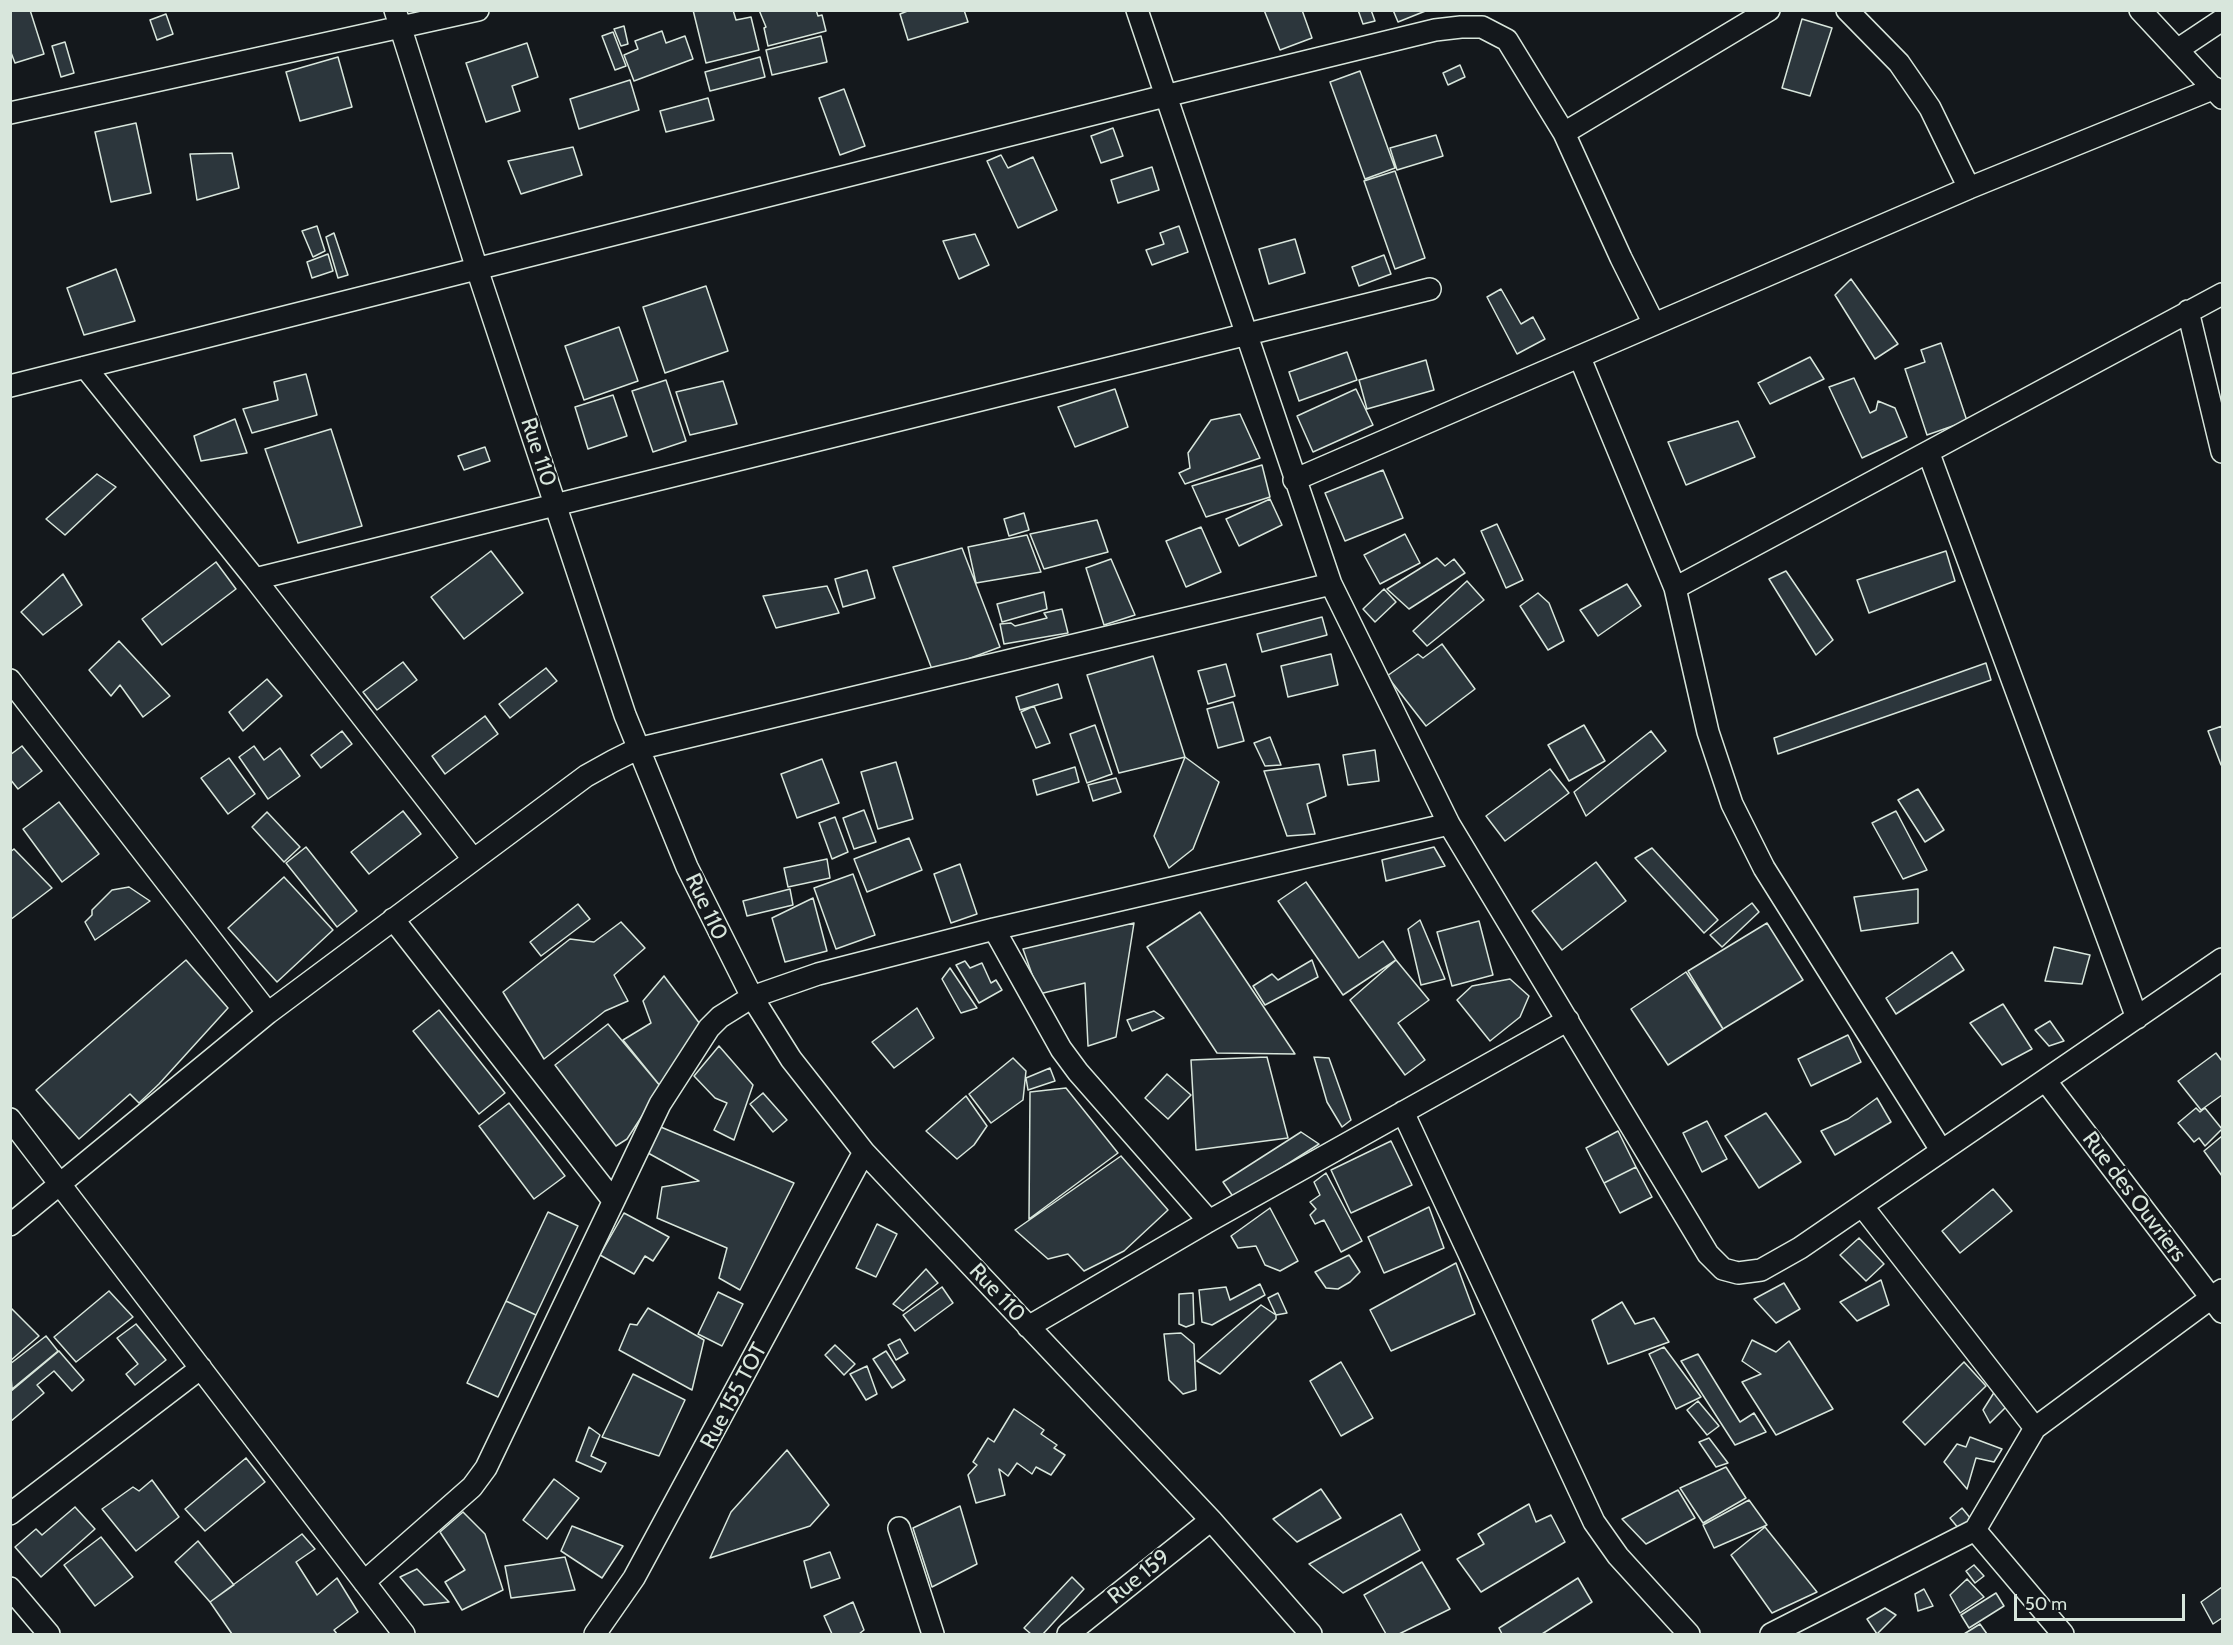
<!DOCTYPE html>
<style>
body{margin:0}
#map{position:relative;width:2233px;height:1645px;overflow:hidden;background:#14181c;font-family:Cabin,sans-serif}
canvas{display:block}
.frame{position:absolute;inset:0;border:12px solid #d8e6dc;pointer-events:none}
.scale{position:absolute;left:2014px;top:1594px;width:171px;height:27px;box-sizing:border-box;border:3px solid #d8e6dc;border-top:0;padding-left:8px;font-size:18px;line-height:21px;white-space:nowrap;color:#d8e6dc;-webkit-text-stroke:4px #14181c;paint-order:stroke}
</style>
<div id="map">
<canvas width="2233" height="1645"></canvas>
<div class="frame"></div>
<div class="scale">50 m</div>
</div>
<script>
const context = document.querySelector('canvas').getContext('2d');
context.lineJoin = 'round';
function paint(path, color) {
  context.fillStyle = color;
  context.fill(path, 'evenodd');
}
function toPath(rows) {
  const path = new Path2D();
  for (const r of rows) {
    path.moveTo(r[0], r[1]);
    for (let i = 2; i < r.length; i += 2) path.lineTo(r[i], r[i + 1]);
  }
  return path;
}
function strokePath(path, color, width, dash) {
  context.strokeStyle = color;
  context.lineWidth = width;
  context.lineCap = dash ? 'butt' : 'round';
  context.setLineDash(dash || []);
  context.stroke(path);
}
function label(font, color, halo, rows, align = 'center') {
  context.font = font + ' Cabin,sans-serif';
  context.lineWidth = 4.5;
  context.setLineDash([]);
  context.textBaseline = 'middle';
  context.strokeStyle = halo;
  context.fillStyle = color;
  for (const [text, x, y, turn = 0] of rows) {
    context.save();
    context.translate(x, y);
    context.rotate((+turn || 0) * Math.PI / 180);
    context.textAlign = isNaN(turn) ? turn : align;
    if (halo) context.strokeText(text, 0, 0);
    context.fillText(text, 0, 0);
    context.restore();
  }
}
const building = toPath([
 [10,10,30,10,44,54,15,63,10,50,10,10],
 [693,10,733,10,736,20,751,17,759,50,706,63,693,10],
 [759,10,816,10,818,16,822,15,826,31,768,46,764,28,766,27,759,10],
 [910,10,964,10,968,22,908,40,900,14,910,10],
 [1264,10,1302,10,1312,38,1280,50,1264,10],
 [1358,10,1371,10,1375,21,1363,24,1358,10],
 [1393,10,1428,10,1398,22,1393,10],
 [166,14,173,34,157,40,150,20,166,14],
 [1802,19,1832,28,1810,96,1782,88,1802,19],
 [624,26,628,44,621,46,614,29,624,26],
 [662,31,666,43,685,36,693,59,634,81,624,55,638,49,635,41,662,31],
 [613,32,626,66,615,70,602,36,613,32],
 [821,36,827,62,772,75,766,50,821,36],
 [65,42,74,73,61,77,52,46,65,42],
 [527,43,538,77,512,86,520,111,486,122,466,63,527,43],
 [338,57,352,107,300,121,286,72,338,57],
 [760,57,765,77,710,91,705,72,760,57],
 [1460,65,1465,77,1448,85,1443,73,1460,65],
 [1360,71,1395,168,1365,179,1330,82,1360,71],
 [630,80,639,110,579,129,570,99,630,80],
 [844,89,865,146,840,155,819,98,844,89],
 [708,98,714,120,666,132,660,111,708,98],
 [136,123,151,193,111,202,95,132,136,123],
 [1113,128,1123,156,1101,163,1091,136,1113,128],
 [1436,135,1443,156,1397,170,1390,148,1436,135],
 [573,147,582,175,521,194,508,161,573,147],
 [232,153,239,188,197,200,190,154,232,153],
 [1001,155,1008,168,1033,157,1057,210,1018,228,987,161,1001,155],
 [1152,167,1159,190,1118,203,1111,180,1152,167],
 [1395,171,1425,258,1395,269,1364,181,1395,171],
 [317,226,325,251,313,257,302,231,317,226],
 [1179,226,1188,252,1152,265,1146,250,1164,244,1160,233,1179,226],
 [334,233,348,275,338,278,326,237,334,233],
 [975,234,989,265,959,279,943,241,975,234],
 [1295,239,1305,273,1269,284,1259,249,1295,239],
 [328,254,333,271,312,278,307,262,328,254],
 [1384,255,1391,274,1359,286,1352,267,1384,255],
 [116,269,135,321,84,335,67,288,116,269],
 [1851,279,1898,344,1875,359,1835,295,1851,279],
 [706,286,728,351,665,373,643,307,706,286],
 [1501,289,1521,324,1533,317,1545,339,1517,354,1487,297,1501,289],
 [619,327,638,381,584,400,565,346,619,327],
 [1941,343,1967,421,1927,435,1905,369,1925,362,1921,350,1941,343],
 [1347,352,1357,380,1299,401,1289,372,1347,352],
 [1810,357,1824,379,1770,404,1758,383,1810,357],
 [1426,360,1434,390,1367,409,1359,380,1426,360],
 [306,374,317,415,252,433,243,409,278,400,274,382,306,374],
 [1854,378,1870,413,1876,410,1878,401,1895,408,1907,437,1862,458,1829,387,1854,378],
 [666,380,686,441,653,452,632,391,666,380],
 [723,381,737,424,690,435,676,392,723,381],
 [1115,389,1128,427,1075,447,1058,407,1115,389],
 [1356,389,1373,425,1313,452,1297,416,1356,389],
 [613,395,627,436,588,449,575,407,613,395],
 [1240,414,1260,458,1185,484,1179,473,1190,468,1188,453,1211,420,1240,414],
 [235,419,247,453,201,461,194,436,235,419],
 [1738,421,1755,457,1686,485,1668,442,1738,421],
 [331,429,362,526,298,543,265,449,331,429],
 [485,447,490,461,464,470,458,456,485,447],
 [1262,465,1270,497,1206,517,1192,486,1262,465],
 [1383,470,1403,518,1345,541,1325,493,1383,470],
 [97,474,116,487,65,535,46,519,97,474],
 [1270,499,1282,525,1239,546,1226,519,1270,499],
 [1024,513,1029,530,1009,536,1004,519,1024,513],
 [1097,520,1108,552,1044,569,1030,534,1097,520],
 [1497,524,1523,580,1506,588,1481,531,1497,524],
 [1201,527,1221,572,1186,587,1166,541,1201,527],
 [1405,534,1420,563,1380,584,1364,555,1405,534],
 [1027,535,1041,572,976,583,968,547,1027,535],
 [962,548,1000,647,933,672,893,567,962,548],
 [491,551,523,593,464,639,431,597,491,551],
 [1946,551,1955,581,1869,613,1857,580,1946,551],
 [1437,558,1445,566,1454,559,1465,573,1409,609,1387,589,1437,558],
 [1111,559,1135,615,1104,625,1086,568,1111,559],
 [216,562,236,589,162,645,142,619,216,562],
 [867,570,875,598,843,607,835,579,867,570],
 [1786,571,1833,640,1816,655,1769,579,1786,571],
 [63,574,82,605,43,635,21,612,63,574],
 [1467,581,1484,600,1427,646,1413,631,1467,581],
 [1627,584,1641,606,1598,636,1580,610,1627,584],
 [827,586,839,613,776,628,763,596,827,586],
 [1384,589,1396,602,1375,622,1363,609,1384,589],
 [1044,592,1047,609,1002,622,997,604,1044,592],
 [1538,593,1549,603,1564,641,1548,650,1520,606,1538,593],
 [1062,609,1068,633,1004,644,1000,624,1011,623,1015,626,1047,618,1044,613,1062,609],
 [1322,617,1327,635,1262,652,1257,634,1322,617],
 [119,641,170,696,143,717,120,685,111,696,89,670,119,641],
 [1442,644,1475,689,1426,726,1387,676,1418,654,1423,658,1442,644],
 [1331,654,1338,685,1288,697,1281,666,1331,654],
 [1153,656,1185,757,1119,773,1087,675,1153,656],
 [403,662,417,680,377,710,363,692,403,662],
 [1986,663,1991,680,1778,754,1774,738,1986,663],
 [1226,664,1235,696,1208,704,1198,671,1226,664],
 [546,668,557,681,510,718,499,704,546,668],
 [267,679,282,696,243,731,229,712,267,679],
 [1058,684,1062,698,1020,710,1016,697,1058,684],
 [1233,702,1244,741,1218,748,1207,709,1233,702],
 [1034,706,1050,743,1036,748,1021,712,1034,706],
 [485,716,498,734,445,774,432,756,485,716],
 [1095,725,1112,774,1087,783,1070,734,1095,725],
 [1584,725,1605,761,1569,781,1548,745,1584,725],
 [2222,726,2222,765,2221,765,2208,731,2222,726],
 [342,731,352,744,321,768,311,755,342,731],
 [1651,731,1666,751,1586,816,1574,792,1651,731],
 [1270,737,1281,765,1265,766,1254,743,1270,737],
 [22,746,42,771,18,789,10,779,10,755,22,746],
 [254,746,264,760,280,748,300,776,268,799,239,757,254,746],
 [1375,750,1379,781,1348,785,1343,755,1375,750],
 [1185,757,1219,782,1193,849,1169,868,1154,836,1185,757],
 [229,758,255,794,228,814,201,778,229,758],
 [822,759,839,803,797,818,781,774,822,759],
 [896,762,913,819,878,829,861,772,896,762],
 [1319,764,1326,796,1307,804,1315,834,1287,836,1264,771,1319,764],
 [1075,767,1079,782,1037,795,1033,780,1075,767],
 [1550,769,1569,793,1505,841,1486,816,1550,769],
 [1116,778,1121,792,1093,801,1088,785,1116,778],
 [1918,789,1944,830,1925,842,1898,800,1918,789],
 [59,802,99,854,62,882,23,829,59,802],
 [864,810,876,842,854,849,843,818,864,810],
 [403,811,421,834,369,874,351,852,403,811],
 [1896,811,1927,870,1903,879,1872,823,1896,811],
 [267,812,300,847,284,862,252,827,267,812],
 [835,817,848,852,832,859,819,823,835,817],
 [909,838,922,870,867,892,854,859,909,838],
 [306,847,357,911,337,927,286,863,306,847],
 [1434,847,1445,866,1386,881,1382,860,1434,847],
 [1652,848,1718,920,1704,933,1635,858,1652,848],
 [14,849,52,888,10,920,10,852,14,849],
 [827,859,830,878,788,887,784,868,827,859],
 [1596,862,1626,901,1562,950,1532,911,1596,862],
 [960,864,977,914,951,923,934,874,960,864],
 [853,874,875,935,836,949,814,888,853,874],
 [284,877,333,930,277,982,228,928,284,877],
 [1306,882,1359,958,1383,941,1396,960,1343,995,1278,901,1306,882],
 [129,887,150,901,95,940,85,922,92,915,92,910,112,890,129,887],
 [790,889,793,905,747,916,743,901,790,889],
 [1918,889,1918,923,1861,931,1854,897,1918,889],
 [813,898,827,951,785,962,772,918,813,898],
 [1752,903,1759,912,1722,947,1710,935,1752,903],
 [578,904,590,919,541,956,530,942,578,904],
 [1200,912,1263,1006,1295,1054,1217,1053,1147,947,1200,912],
 [1420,920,1445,979,1421,985,1408,929,1420,920],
 [1479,921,1493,975,1452,986,1437,932,1479,921],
 [621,922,645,948,614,975,628,1001,605,1011,544,1059,503,992,570,939,594,942,621,922],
 [1134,923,1116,1037,1088,1046,1085,983,1039,994,1023,949,1134,923],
 [1767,923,1803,980,1723,1029,1688,971,1767,923],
 [2054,947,2090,955,2082,984,2045,981,2054,947],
 [1952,952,1964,970,1896,1014,1886,998,1952,952],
 [186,960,228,1008,159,1084,139,1103,130,1094,79,1139,36,1090,186,960],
 [1312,960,1318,977,1265,1005,1253,986,1272,974,1278,980,1312,960],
 [1396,960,1429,1000,1398,1023,1425,1060,1405,1075,1350,1000,1396,960],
 [965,961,970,968,982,963,991,983,996,980,1002,990,979,1003,956,965,965,961],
 [950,968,977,1008,961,1013,942,979,950,968],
 [1686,972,1723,1029,1668,1065,1631,1009,1686,972],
 [664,976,700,1024,661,1087,623,1040,651,1023,643,1001,664,976],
 [1510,979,1529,996,1520,1017,1490,1041,1457,1000,1472,986,1510,979],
 [2003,1004,2032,1049,2002,1065,1970,1023,2003,1004],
 [917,1008,934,1038,894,1068,872,1042,917,1008],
 [439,1010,505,1093,479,1114,413,1031,439,1010],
 [1154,1011,1164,1018,1132,1031,1127,1020,1154,1011],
 [2050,1021,2064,1041,2049,1046,2035,1030,2050,1021],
 [608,1024,661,1087,627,1139,616,1146,555,1065,608,1024],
 [1848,1035,1861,1062,1811,1086,1798,1059,1848,1035],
 [719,1046,753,1085,734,1140,714,1130,727,1103,715,1098,694,1076,719,1046],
 [2216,1053,2222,1061,2222,1095,2201,1110,2178,1081,2216,1053],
 [1267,1057,1288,1138,1196,1150,1191,1060,1267,1057],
 [1314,1057,1329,1058,1351,1120,1342,1127,1327,1102,1314,1057],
 [1013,1058,1026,1071,1023,1100,991,1123,969,1094,1013,1058],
 [1050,1068,1055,1081,1028,1090,1026,1078,1050,1068],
 [1167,1074,1191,1095,1168,1119,1145,1098,1167,1074],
 [1066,1088,1118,1153,1029,1219,1030,1092,1066,1088],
 [763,1093,787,1120,773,1132,750,1104,763,1093],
 [966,1096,987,1126,974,1145,957,1159,926,1131,966,1096],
 [1877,1098,1891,1122,1835,1155,1821,1131,1848,1119,1877,1098],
 [509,1103,565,1176,534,1199,479,1126,509,1103],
 [2196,1108,2200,1112,2205,1108,2222,1129,2205,1146,2199,1138,2194,1142,2178,1123,2196,1108],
 [1766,1113,1801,1162,1759,1188,1725,1136,1766,1113],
 [1707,1121,1727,1159,1702,1172,1683,1133,1707,1121],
 [656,1125,794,1183,740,1290,719,1278,727,1248,657,1218,662,1187,699,1181,648,1153,656,1125],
 [1618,1131,1636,1167,1604,1183,1586,1148,1618,1131],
 [1301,1132,1319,1144,1234,1198,1223,1182,1301,1132],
 [2222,1136,2222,1176,2204,1151,2222,1136],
 [1391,1141,1412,1185,1351,1213,1331,1170,1391,1141],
 [1121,1156,1168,1210,1124,1251,1084,1271,1068,1254,1048,1259,1015,1230,1121,1156],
 [1636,1167,1652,1197,1620,1213,1604,1183,1636,1167],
 [1326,1173,1362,1241,1341,1252,1324,1220,1315,1224,1310,1215,1316,1209,1310,1202,1320,1195,1314,1182,1326,1173],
 [1993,1189,2012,1211,1960,1253,1942,1231,1993,1189],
 [1429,1207,1444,1248,1384,1273,1368,1237,1429,1207],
 [1270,1208,1298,1261,1280,1271,1265,1265,1256,1246,1238,1248,1231,1236,1270,1208],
 [548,1212,578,1226,536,1315,506,1301,548,1212],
 [624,1213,669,1237,653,1261,645,1256,634,1274,600,1255,624,1213],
 [877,1224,897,1234,876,1277,856,1268,877,1224],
 [1859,1238,1884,1264,1866,1281,1840,1255,1859,1238],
 [1349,1255,1360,1272,1350,1282,1338,1289,1326,1288,1315,1272,1349,1255],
 [1456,1263,1475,1314,1391,1351,1370,1310,1456,1263],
 [926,1269,938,1283,903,1311,893,1304,926,1269],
 [1881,1280,1889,1305,1857,1321,1840,1302,1881,1280],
 [1784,1283,1800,1309,1776,1323,1754,1299,1784,1283],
 [1260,1284,1265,1295,1212,1325,1202,1322,1199,1290,1226,1287,1230,1300,1260,1284],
 [942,1287,953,1303,915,1331,903,1315,942,1287],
 [109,1291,133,1317,76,1362,54,1337,109,1291],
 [718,1292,743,1304,722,1346,698,1334,718,1292],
 [1193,1293,1194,1324,1186,1327,1179,1324,1179,1294,1193,1293],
 [1278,1293,1287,1313,1276,1315,1268,1298,1278,1293],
 [506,1301,536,1315,498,1397,467,1383,506,1301],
 [1622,1302,1635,1324,1654,1318,1669,1342,1608,1364,1592,1320,1622,1302],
 [1261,1305,1276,1315,1276,1319,1220,1374,1197,1361,1261,1305],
 [10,1307,39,1336,10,1361,10,1307],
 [648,1308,704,1340,692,1390,619,1350,630,1324,637,1325,648,1308],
 [136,1324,166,1360,135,1385,126,1374,138,1364,117,1338,136,1324],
 [1181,1333,1194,1344,1196,1390,1183,1394,1169,1380,1164,1334,1181,1333],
 [46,1336,58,1351,12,1389,10,1364,46,1336],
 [900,1339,908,1353,896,1360,888,1345,900,1339],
 [1752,1340,1776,1352,1789,1341,1833,1409,1776,1435,1742,1382,1761,1374,1742,1361,1752,1340],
 [835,1345,855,1364,844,1375,825,1355,835,1345],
 [1664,1347,1701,1397,1676,1409,1649,1354,1664,1347],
 [59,1351,84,1380,72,1391,54,1371,37,1385,44,1393,10,1422,10,1392,59,1351],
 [886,1351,905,1380,892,1388,873,1359,886,1351],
 [1698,1354,1740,1422,1754,1413,1766,1432,1735,1445,1681,1361,1698,1354],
 [1341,1362,1373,1418,1341,1436,1310,1381,1341,1362],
 [1964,1362,1986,1386,1925,1445,1903,1422,1964,1362],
 [867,1366,877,1394,866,1400,850,1374,867,1366],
 [633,1374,685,1400,659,1456,602,1437,633,1374],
 [1995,1391,2008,1405,1990,1423,1983,1410,1995,1391],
 [1698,1401,1719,1426,1707,1435,1687,1410,1698,1401],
 [1014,1409,1044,1430,1041,1434,1057,1445,1054,1448,1065,1455,1051,1475,1036,1467,1032,1474,1017,1463,1008,1476,999,1469,1005,1495,976,1503,968,1475,977,1465,973,1462,988,1438,994,1442,1014,1409],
 [589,1427,600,1435,591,1456,606,1463,601,1472,576,1461,589,1427],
 [1970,1437,2002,1449,1994,1462,1976,1458,1967,1489,1944,1462,1957,1444,1966,1447,1970,1437],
 [1709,1438,1728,1463,1716,1467,1699,1442,1709,1438],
 [787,1450,829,1505,810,1526,710,1558,731,1512,787,1450],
 [246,1458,265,1482,205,1531,185,1509,246,1458],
 [1726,1467,1746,1498,1703,1523,1680,1488,1726,1467],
 [554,1479,579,1498,547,1539,523,1520,554,1479],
 [152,1480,179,1517,136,1551,102,1509,133,1487,139,1491,152,1480],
 [1321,1489,1341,1518,1297,1542,1273,1519,1321,1489],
 [1678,1490,1695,1518,1646,1544,1622,1519,1678,1490],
 [1749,1500,1767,1525,1714,1548,1703,1525,1749,1500],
 [1529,1504,1536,1522,1551,1515,1565,1542,1481,1592,1457,1559,1484,1544,1478,1534,1529,1504],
 [960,1506,977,1564,932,1587,913,1528,960,1506],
 [75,1507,95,1529,41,1577,15,1547,36,1529,42,1535,75,1507],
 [1962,1508,1971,1519,1959,1529,1950,1518,1962,1508],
 [463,1512,485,1534,503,1590,462,1610,445,1582,465,1570,440,1532,463,1512],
 [1401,1514,1420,1550,1343,1593,1309,1564,1401,1514],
 [572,1526,623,1546,602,1578,561,1551,572,1526],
 [1765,1527,1817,1592,1772,1613,1731,1555,1765,1527],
 [302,1534,315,1549,296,1562,317,1595,337,1578,358,1612,334,1630,337,1634,232,1634,210,1602,302,1534],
 [101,1537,133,1577,95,1606,64,1565,101,1537],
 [198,1541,234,1585,210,1602,175,1562,198,1541],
 [830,1552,840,1578,811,1588,804,1561,830,1552],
 [565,1557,575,1590,511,1598,505,1566,565,1557],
 [1422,1562,1450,1609,1399,1634,1386,1634,1364,1595,1422,1562],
 [1974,1565,1984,1576,1975,1583,1966,1571,1974,1565],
 [417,1569,449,1602,424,1605,400,1577,417,1569],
 [1072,1577,1084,1589,1043,1634,1031,1634,1024,1628,1072,1577],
 [1578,1578,1592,1602,1542,1634,1502,1634,1499,1628,1578,1578],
 [1967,1579,1984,1597,1960,1613,1950,1595,1967,1579],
 [2222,1587,2222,1618,2213,1624,2201,1602,2222,1587],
 [1924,1589,1933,1606,1918,1611,1915,1594,1924,1589],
 [1996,1593,2004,1606,1969,1628,1961,1615,1996,1593],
 [853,1602,864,1630,859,1634,832,1634,824,1616,853,1602],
 [1885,1608,1896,1615,1877,1634,1867,1619,1885,1608],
 [1980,1624,1987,1634,1964,1634,1980,1624]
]);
const street = toPath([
 [395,10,477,269,625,715,687,867,752,997,791,1059,864,1152,1211,1520,1311,1634],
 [1137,10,1331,584,1449,824,1708,1254,1723,1269,1738,1273,1761,1270,1800,1248,2222,959],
 [1847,10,1899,63,1930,108,1969,188],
 [2140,10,2222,98],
 [2177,50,2222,20],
 [10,113,478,10],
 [1564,133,1769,10],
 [2188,311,2222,452],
 [1580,358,1675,588,1708,732,1732,804,1764,868,1941,1150],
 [85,367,255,579,1430,289],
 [10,386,1165,96,1435,30,1461,27,1482,27,1507,40,1564,133,1621,258,1654,324],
 [1929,454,2137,1018],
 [1294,480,1969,188,2215,88],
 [255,579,473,859],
 [1675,588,2222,294],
 [10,680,268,1013],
 [393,919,612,1199],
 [994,929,1061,1049,1078,1072,1209,1221],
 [2045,1080,2222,1312],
 [1403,1112,1594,1522,1618,1556,1689,1634],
 [10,1119,404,1634],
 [1863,1207,2035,1428],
 [10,1225,268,1013,586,776,613,761,637,749,1331,584],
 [1028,1327,1209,1221,1568,1020],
 [10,1514,201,1368],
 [899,1528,933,1634],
 [1975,1530,2063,1634],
 [364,1582,472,1487,486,1468,660,1104,709,1028,720,1017,752,997,818,974,994,929,1449,824],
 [10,1588,49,1634],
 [595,1634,634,1578,864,1152],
 [1068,1634,1211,1520],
 [1771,1634,1975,1530,2035,1428,2222,1290]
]);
const streetNames = [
 ["Rue 110",538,452,72],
 ["Rue 110",706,907,65],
 ["Rue des Ouvriers",2134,1197,53],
 ["Rue 110",997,1293,47],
 ["Rue 155 TOT",734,1396,-62],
 ["Rue 159",1139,1577,-39]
];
paint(building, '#2c363c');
strokePath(building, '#d8e6dc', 1.5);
strokePath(street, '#d8e6dc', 24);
strokePath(street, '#14181c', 21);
label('22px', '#d8e6dc', '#14181c', streetNames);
</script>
